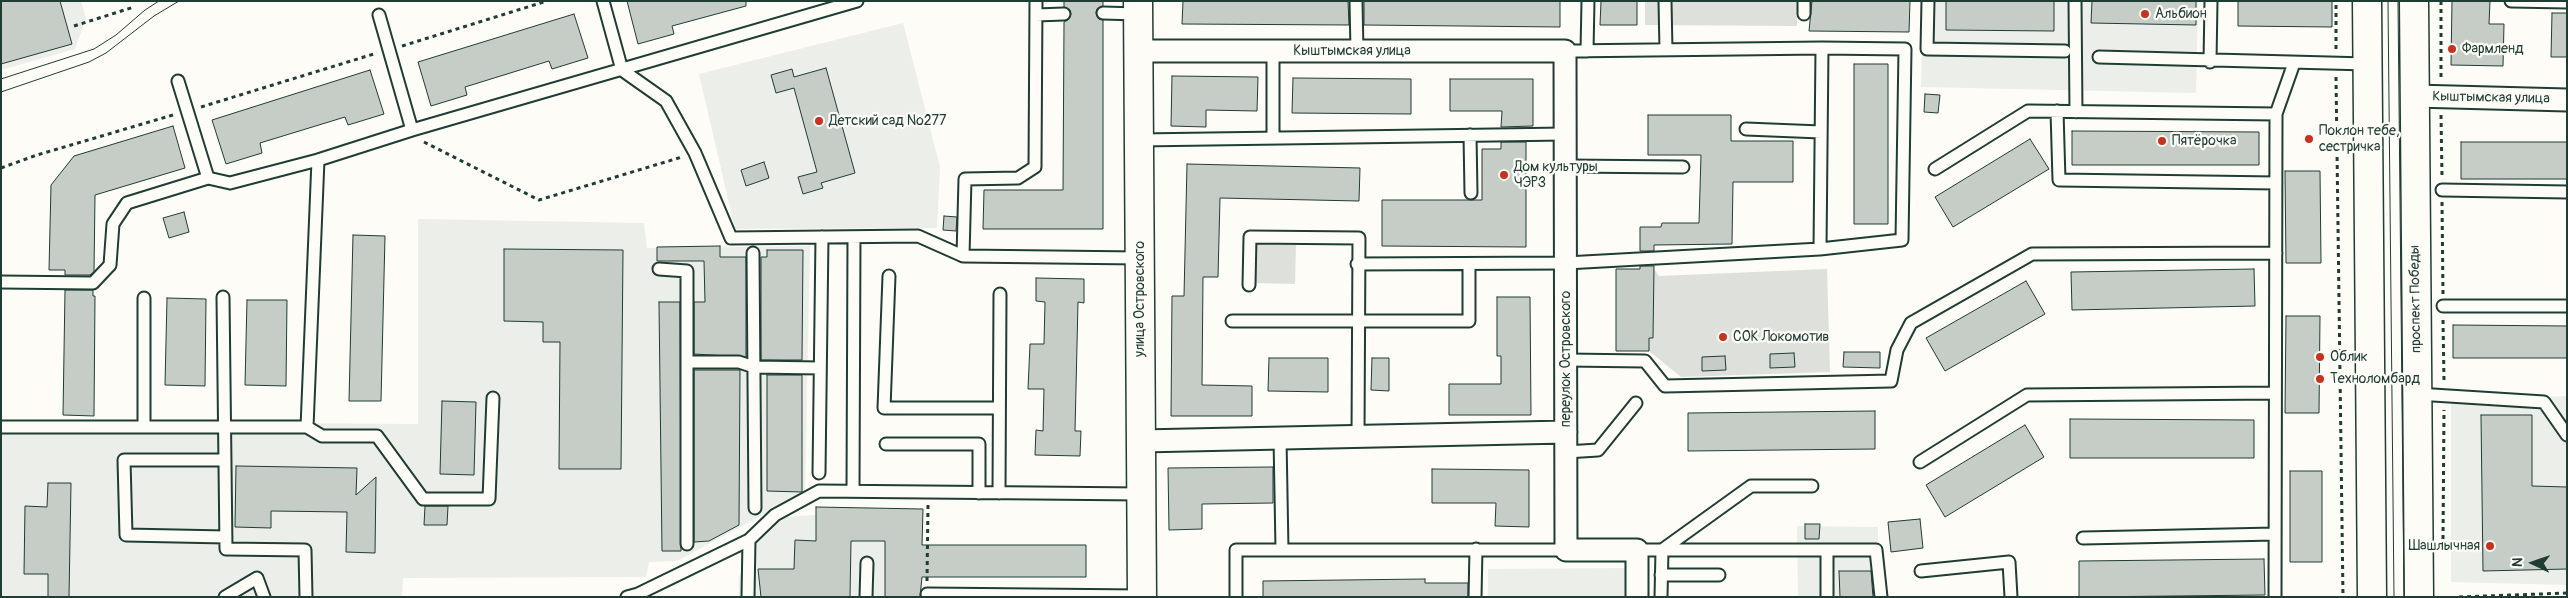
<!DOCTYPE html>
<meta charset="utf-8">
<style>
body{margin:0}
#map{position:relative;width:2568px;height:598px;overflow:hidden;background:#fdfcf7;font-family:Pangolin,sans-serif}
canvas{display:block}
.frame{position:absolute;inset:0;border:2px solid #1f3d34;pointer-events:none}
.north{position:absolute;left:2508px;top:538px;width:50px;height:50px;-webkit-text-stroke:4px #fdfcf7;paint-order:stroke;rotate:273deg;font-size:14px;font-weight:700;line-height:20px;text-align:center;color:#1f3d34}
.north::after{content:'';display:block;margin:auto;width:18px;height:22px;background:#1f3d34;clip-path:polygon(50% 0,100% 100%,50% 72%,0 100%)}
</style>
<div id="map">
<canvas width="2568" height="598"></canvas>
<div class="frame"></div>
<div class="north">N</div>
</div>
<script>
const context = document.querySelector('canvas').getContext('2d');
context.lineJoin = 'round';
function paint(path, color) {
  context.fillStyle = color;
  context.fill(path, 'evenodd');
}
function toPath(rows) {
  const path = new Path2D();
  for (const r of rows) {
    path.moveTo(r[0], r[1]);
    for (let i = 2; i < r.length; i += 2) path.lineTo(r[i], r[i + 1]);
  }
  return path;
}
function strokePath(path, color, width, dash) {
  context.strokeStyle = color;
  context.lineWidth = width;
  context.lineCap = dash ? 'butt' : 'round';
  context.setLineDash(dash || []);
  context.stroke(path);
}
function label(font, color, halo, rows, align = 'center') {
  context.font = font + ' Pangolin,sans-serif';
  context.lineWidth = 4.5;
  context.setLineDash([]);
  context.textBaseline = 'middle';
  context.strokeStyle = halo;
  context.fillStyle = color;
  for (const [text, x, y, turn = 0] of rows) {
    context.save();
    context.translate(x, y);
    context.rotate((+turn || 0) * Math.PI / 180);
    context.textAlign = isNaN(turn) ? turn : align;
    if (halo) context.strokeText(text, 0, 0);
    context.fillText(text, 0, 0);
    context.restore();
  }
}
const built = toPath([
 [1,1,81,1,86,18,75,49,1,70],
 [1923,1,2198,1,2196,93,1921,87],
 [903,23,940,167,937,228,735,229,699,74],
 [418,219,644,223,647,248,810,246,805,492,677,561,649,562,646,577,403,578,402,597,1,597,1,419,27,422,418,424],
 [2567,396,2567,585,2451,582,2451,401],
 [923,509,922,597,739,597,739,577,763,518],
 [1797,526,1878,527,1878,597,1798,597],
 [1626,568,1626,597,1488,597,1488,569]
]);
const green = toPath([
 [1645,1,1797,1,1797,26,1645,25],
 [1256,244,1296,245,1295,284,1255,283],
 [1616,269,1654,269,1659,276,1827,269,1830,372,1681,377,1649,351,1616,351]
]);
const building = toPath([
 [1,1,60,1,72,44,1,64,1,1],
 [627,1,746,1,746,6,672,26,674,34,638,44,627,1],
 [1064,1,1103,1,1103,6,1097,9,1096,13,1099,19,1103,20,1103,229,983,229,984,190,1063,190,1064,22,1068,20,1071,14,1070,10,1064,7,1064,1],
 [1183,1,1348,1,1349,25,1182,24,1183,1],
 [1364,1,1560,1,1560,27,1364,25,1364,1],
 [1601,1,1637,1,1637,25,1600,25,1601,1],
 [1812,1,1910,1,1909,32,1809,31,1812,1],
 [1946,1,2054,1,2054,31,1946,30,1946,1],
 [2092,1,2196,1,2196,25,2091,23,2092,1],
 [2238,1,2332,1,2332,27,2238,26,2238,1],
 [2452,1,2490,1,2489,24,2504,24,2503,66,2451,65,2452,1],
 [2552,13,2567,13,2567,57,2551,57,2552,13],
 [574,14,588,58,552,69,549,61,465,87,467,95,431,106,418,62,574,14],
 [1854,64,1888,64,1888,224,1854,224,1854,64],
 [826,68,855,173,821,183,823,188,803,194,798,177,817,172,794,88,776,93,771,75,792,69,794,77,826,68],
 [370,70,384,114,348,125,345,117,260,143,262,153,226,164,212,120,370,70],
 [1172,76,1258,77,1257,111,1206,110,1206,127,1171,126,1172,76],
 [1293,78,1411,79,1411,114,1292,113,1293,78],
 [1450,79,1533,79,1533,126,1501,127,1502,111,1450,111,1450,79],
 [1925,94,1940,95,1938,113,1924,112,1925,94],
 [1648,115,1731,115,1731,141,1793,141,1793,182,1733,182,1732,244,1654,245,1654,251,1640,251,1640,227,1661,227,1662,223,1699,223,1701,155,1648,155,1648,115],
 [173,126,185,168,95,195,94,272,90,275,65,275,65,270,49,270,51,185,74,156,173,126],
 [2072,131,2259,132,2259,165,2072,165,2072,131],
 [2030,139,2049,169,1953,227,1935,197,2030,139],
 [1501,142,1526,142,1526,247,1382,246,1382,200,1482,200,1482,149,1501,149,1501,142],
 [2461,142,2567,142,2567,179,2461,179,2461,142],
 [764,162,769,178,746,186,741,170,764,162],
 [1187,164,1360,168,1359,201,1220,198,1218,277,1203,277,1202,385,1252,386,1252,416,1171,416,1172,296,1184,296,1187,164],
 [2285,171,2320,171,2321,263,2286,263,2285,171],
 [184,212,189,232,169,238,163,218,184,212],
 [944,216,957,217,956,231,943,230,944,216],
 [353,235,385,236,381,401,349,401,353,235],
 [720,246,720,257,746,257,746,357,694,354,694,302,705,302,704,261,657,261,657,247,720,246],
 [504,249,623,250,621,469,559,469,560,342,543,342,543,322,504,321,504,249],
 [767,250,803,250,802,360,761,360,761,257,767,257,767,250],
 [1640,266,1654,266,1653,338,1649,338,1649,351,1616,351,1616,269,1640,269,1640,266],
 [2254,269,2255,306,2072,310,2071,272,2254,269],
 [1036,278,1084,279,1084,303,1078,302,1075,431,1081,431,1080,456,1035,455,1036,430,1043,431,1044,389,1028,389,1030,344,1044,344,1045,302,1036,301,1036,278],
 [2026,281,2045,314,1945,371,1926,338,2026,281],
 [65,290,93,290,93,296,95,296,94,416,63,415,65,290],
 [1497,297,1530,297,1531,415,1449,415,1449,384,1501,384,1501,356,1497,356,1497,297],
 [167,298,206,299,205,386,165,385,167,298],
 [247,300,287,300,286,386,245,385,247,300],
 [659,302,680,302,681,551,662,551,659,302],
 [2286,316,2320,316,2319,413,2285,413,2286,316],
 [2453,325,2567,326,2567,358,2453,358,2453,325],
 [1844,352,1880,352,1880,368,1843,367,1844,352],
 [1794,353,1795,367,1770,368,1770,354,1794,353],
 [1725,356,1726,370,1702,371,1702,357,1725,356],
 [1269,358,1328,358,1328,392,1268,391,1269,358],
 [1372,358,1389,358,1389,391,1371,390,1372,358],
 [694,370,740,370,739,525,709,541,694,542,694,370],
 [767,375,802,375,802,492,767,491,767,375],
 [442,401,476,402,474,475,440,474,442,401],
 [1875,411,1875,449,1688,451,1688,413,1875,411],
 [2481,415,2532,415,2532,486,2567,487,2567,569,2483,571,2481,415],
 [2070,419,2254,420,2254,458,2070,458,2070,419],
 [2025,425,2044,457,1945,517,1926,485,2025,425],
 [236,466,357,468,356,495,376,477,375,553,346,552,347,512,271,511,271,528,235,527,236,466],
 [1273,467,1273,503,1202,504,1202,529,1169,530,1168,468,1273,467],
 [1432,469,1529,470,1529,527,1495,526,1496,503,1432,503,1432,469],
 [2290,471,2322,471,2322,562,2290,562,2290,471],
 [48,483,71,483,69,597,48,597,48,574,24,574,25,506,47,507,48,483],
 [425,506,448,506,447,525,424,525,425,506],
 [816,507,923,509,922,545,1086,545,1086,577,922,577,920,597,885,597,885,541,851,541,850,597,761,597,758,569,794,569,795,540,816,541,816,507],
 [1920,519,1923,548,1891,552,1888,522,1920,519],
 [1805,524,1820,524,1819,539,1805,539,1805,524],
 [2264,559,2265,595,2079,597,2079,561,2264,559],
 [1839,571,1871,571,1873,597,1840,597,1839,571],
 [1425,579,1425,583,1468,583,1468,597,1263,597,1263,581,1425,579]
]);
const path = toPath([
 [2441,1,2441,79],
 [74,26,134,7],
 [402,46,547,1],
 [2336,49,2336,1],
 [2336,77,2343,597],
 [201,107,377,53],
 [2441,115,2442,176],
 [424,142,539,200,682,157],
 [1,168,37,155,173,115],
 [2442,202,2443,294],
 [2443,320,2444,381],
 [2443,539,2444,410],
 [927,581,928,505],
 [2459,597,2567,593]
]);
const lane = toPath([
 [603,1,622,70,666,101,695,153,731,238,918,236,963,256,1140,258],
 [1356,1,1357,51],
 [1665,1,1666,50],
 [1804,1,1804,14],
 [1928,1,1927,49,2065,51],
 [2075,1,2076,112],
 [2511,1,2567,2],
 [1103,13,1138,14],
 [379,15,412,130],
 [1036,15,1064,14],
 [1565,51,1822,48],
 [1587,51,1588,1],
 [2099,57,2367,64],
 [2210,62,2211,1],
 [178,81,208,178],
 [2057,111,2059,180,2276,183],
 [1746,129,1821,132],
 [1470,135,1471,193],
 [1273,138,1273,51],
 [1139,140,1565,134],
 [1565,166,1683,167],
 [1935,169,2028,111,2276,114],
 [2442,190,2567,192],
 [753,253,755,508],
 [963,256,965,179,1018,178,1035,167,1036,1],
 [1357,264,1566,263,1820,249,1902,240,1905,49,1822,48,1820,249],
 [659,269,687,271,687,544],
 [889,276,884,408,999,408],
 [1,282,93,283,110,265,113,224,127,203,208,178,230,183,318,160,412,130,857,1],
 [1249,285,1250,237,1359,238,1358,436],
 [223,297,226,549,305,550,306,597],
 [144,298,144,426],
 [2443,306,2567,306],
 [1232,321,1469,321,1469,264],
 [1566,360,1645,361,1665,386,1891,381,1897,350,1911,323,2032,254,2276,253],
 [687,362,739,362,754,367,820,368],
 [2417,394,2544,402,2567,435],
 [1,427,307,427,322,436,377,436,423,499,489,499,493,398],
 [307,427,318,160],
 [1280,438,1282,550],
 [886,444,979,444,979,493],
 [1566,452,1598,450,1636,403],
 [225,460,124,460,126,535,226,537],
 [1920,462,2027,395,2275,393],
 [819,473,822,237],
 [853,491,854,237],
 [999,493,1000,294],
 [2083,538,2275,534],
 [1637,550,1876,550,1881,597],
 [1827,550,1827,597],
 [1921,571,2009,562,2011,597],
 [1661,575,1719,575],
 [927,594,1142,596],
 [225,597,257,578,264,597],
 [627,597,638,594,749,540,775,515,819,491,1142,494],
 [748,597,749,540],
 [866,597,867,563],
 [1236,597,1236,550,1566,550],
 [1475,597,1476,549],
 [1661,597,1662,550,1751,486,1812,486],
 [2275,597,2276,114,2294,63]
]);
const street = toPath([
 [1139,51,1565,51,1566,550,1637,550,1637,597],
 [2414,96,2567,100],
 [1141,441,1566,432]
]);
const secondary = toPath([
 [1138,1,1142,597]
]);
const primary = toPath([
 [2367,1,2372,597],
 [2414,1,2419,597]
]);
const tram = toPath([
 [2388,1,2394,597],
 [2398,1,2404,597],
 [1,79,94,49,116,35,145,10,159,1],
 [1,92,89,62,106,53,154,16,179,1]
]);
const markers = [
 [2145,14,5,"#c8321e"],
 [2452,49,5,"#c8321e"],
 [819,121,5,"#c8321e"],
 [2309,139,5,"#c8321e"],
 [2162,141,5,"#c8321e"],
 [1504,175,5,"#c8321e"],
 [1723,337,5,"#c8321e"],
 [2320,357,5,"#c8321e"],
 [2320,379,5,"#c8321e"],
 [2490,546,5,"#c8321e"]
];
const poiNames = [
 ["Альбион",2155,14],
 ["Фармленд",2462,49],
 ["Детский сад №277",829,121],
 ["Поклон тебе,",2319,131],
 ["сестричка",2319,147],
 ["Пятёрочка",2172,141],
 ["Дом культуры",1514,167],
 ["ЧЭРЗ",1514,183],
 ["СОК Локомотив",1733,337],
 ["Облик",2330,357],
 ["Техноломбард",2330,379],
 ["Шашлычная",2480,546,"right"]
];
const streetNames = [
 ["Кыштымская улица",1352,51],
 ["Кыштымская улица",2491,98,1],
 ["улица Островского",1140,299,-90],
 ["проспект Победы",2416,299,-91],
 ["переулок Островского",1566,359,-90]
];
paint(built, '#eceee9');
paint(green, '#dde0db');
paint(building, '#c6cdc7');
strokePath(building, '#1f3d34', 1);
strokePath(lane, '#1f3d34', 15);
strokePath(street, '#1f3d34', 25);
strokePath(secondary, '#1f3d34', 31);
strokePath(primary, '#1f3d34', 31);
strokePath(path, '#1f3d34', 3, [4, 4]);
strokePath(lane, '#fdfcf7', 11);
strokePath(street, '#fdfcf7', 21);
strokePath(secondary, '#fdfcf7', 28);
strokePath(primary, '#fdfcf7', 28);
strokePath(tram, '#1f3d34', 1);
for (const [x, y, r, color] of markers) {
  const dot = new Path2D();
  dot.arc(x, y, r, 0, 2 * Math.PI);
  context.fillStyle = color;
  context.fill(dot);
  strokePath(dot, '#fdfcf7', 2);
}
label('14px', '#1f3d34', '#fdfcf7', poiNames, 'left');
label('14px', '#1f3d34', '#fdfcf7', streetNames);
</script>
